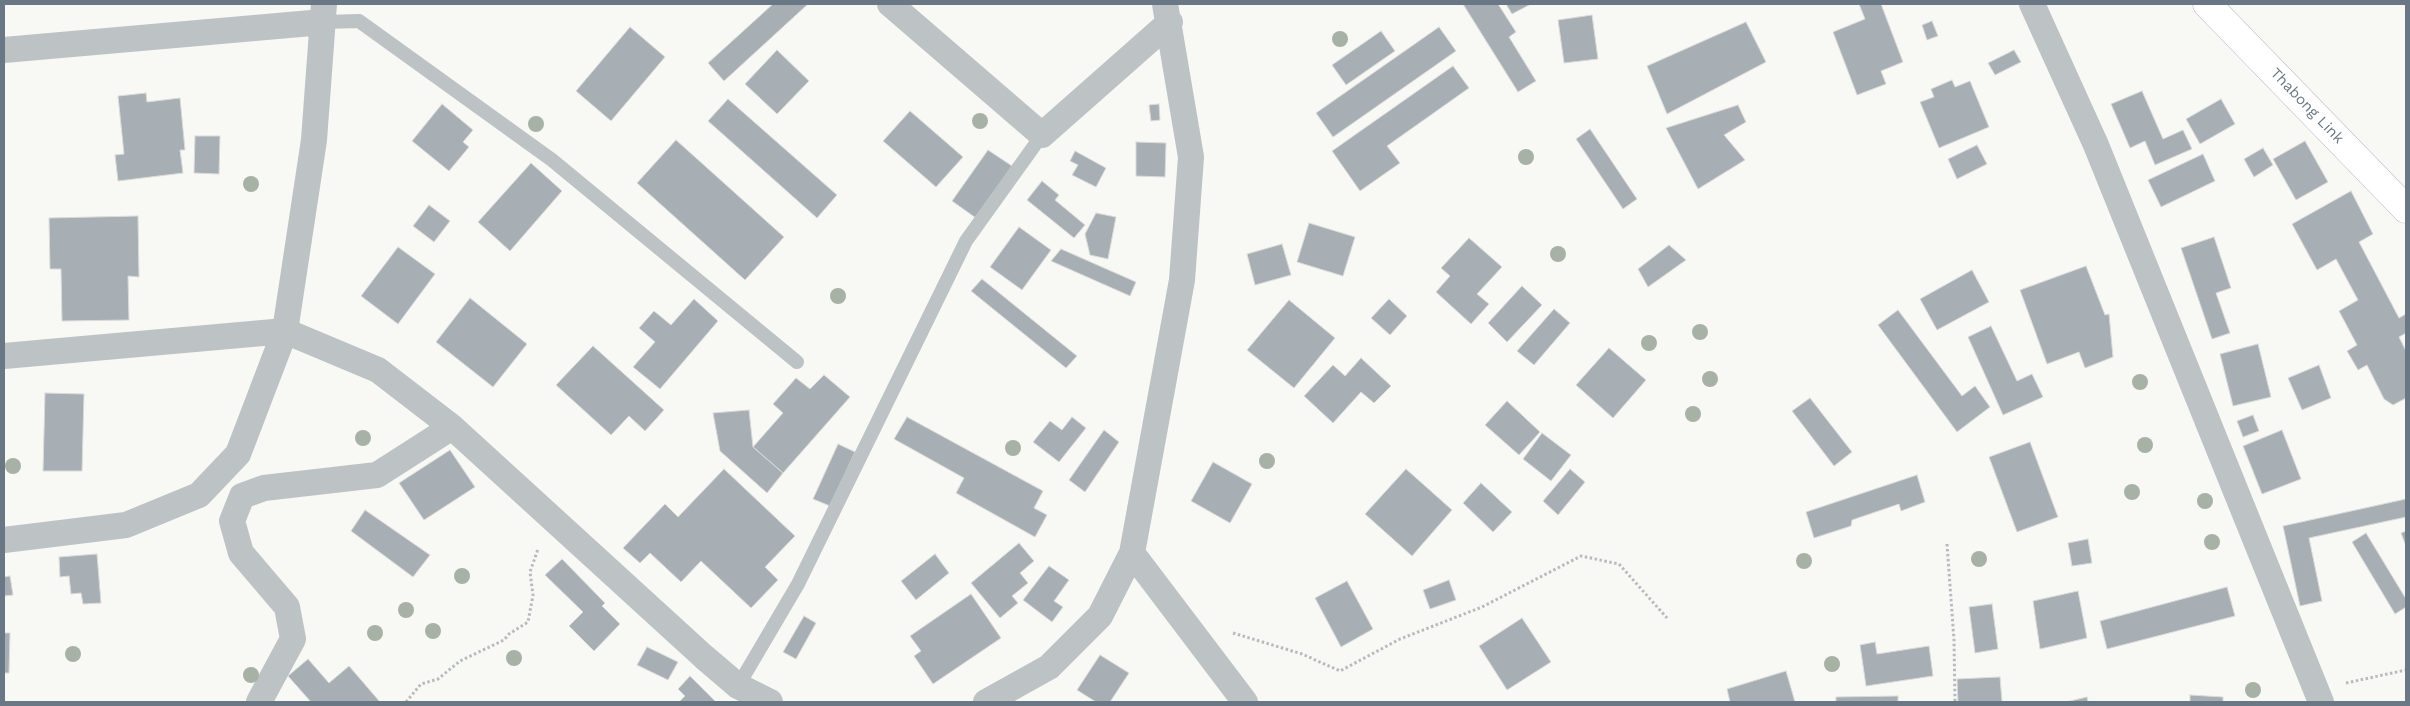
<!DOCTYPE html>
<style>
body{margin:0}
#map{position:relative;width:2410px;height:706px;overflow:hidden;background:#f8f8f5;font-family:"Work Sans",sans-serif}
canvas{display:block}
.frame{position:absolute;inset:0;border:5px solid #697884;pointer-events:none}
</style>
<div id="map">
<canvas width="2410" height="706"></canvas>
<div class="frame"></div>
</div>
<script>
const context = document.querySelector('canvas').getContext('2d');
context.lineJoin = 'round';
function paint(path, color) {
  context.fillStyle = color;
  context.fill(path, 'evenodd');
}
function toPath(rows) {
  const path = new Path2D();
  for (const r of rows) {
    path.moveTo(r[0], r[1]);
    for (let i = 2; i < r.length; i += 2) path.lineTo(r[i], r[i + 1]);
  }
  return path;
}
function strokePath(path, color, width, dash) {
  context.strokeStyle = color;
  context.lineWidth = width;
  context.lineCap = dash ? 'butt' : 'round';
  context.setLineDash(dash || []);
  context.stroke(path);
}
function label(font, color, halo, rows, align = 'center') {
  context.font = font + ' "Work Sans",sans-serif';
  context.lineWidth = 5;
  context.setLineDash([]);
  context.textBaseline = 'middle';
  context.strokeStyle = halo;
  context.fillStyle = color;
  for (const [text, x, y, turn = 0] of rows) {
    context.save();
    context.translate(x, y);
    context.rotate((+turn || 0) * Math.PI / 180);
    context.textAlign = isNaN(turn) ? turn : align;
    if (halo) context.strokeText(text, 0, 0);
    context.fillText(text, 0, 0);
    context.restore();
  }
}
const building = toPath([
 [773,4,808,4,724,81,708,63,773,4],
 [1463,4,1498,4,1516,32,1509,37,1536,81,1518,92,1463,4],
 [1506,4,1531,4,1512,14,1506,4],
 [1859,4,1881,4,1903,62,1881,71,1886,84,1857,95,1833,32,1865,19,1859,4],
 [1592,15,1598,59,1564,63,1558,20,1592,15],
 [1932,21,1938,36,1927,40,1922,25,1932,21],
 [1746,22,1766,62,1667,114,1647,66,1746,22],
 [630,27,665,57,611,121,576,91,630,27],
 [1439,27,1456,51,1333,137,1316,113,1439,27],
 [1381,31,1395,51,1346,85,1332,65,1381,31],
 [777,50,809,81,777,114,745,84,777,50],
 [2014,50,2021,62,1995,75,1988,63,2014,50],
 [1453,66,1469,88,1387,146,1400,163,1360,191,1332,151,1453,66],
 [1952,80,1955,87,1970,81,1989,127,1939,148,1920,102,1934,97,1931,89,1952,80],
 [2142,91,2163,139,2183,130,2192,149,2155,165,2145,141,2130,148,2111,104,2142,91],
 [146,93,147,102,180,98,185,150,180,150,183,173,118,181,115,155,124,154,118,96,146,93],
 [728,99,837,195,817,218,708,121,728,99],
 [2221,99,2235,124,2200,144,2186,119,2221,99],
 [442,104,473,130,463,142,469,147,449,171,412,141,442,104],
 [1159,104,1160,120,1151,121,1149,105,1159,104],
 [1738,105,1746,122,1724,135,1745,160,1698,189,1666,128,1738,105],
 [910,111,963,157,936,187,883,141,910,111],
 [1590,129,1637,199,1623,209,1576,139,1590,129],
 [195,136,220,136,219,174,194,173,195,136],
 [676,140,784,237,745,280,637,183,676,140],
 [2305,141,2328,182,2296,200,2273,159,2305,141],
 [1136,142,1166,143,1165,177,1136,176,1136,142],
 [1977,145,1987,164,1957,179,1948,159,1977,145],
 [2263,148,2273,165,2254,177,2244,159,2263,148],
 [988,150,1012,166,976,218,952,201,988,150],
 [1075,151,1106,168,1096,187,1072,175,1078,165,1070,161,1075,151],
 [2203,154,2215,181,2161,207,2148,180,2203,154],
 [531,163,562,191,510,251,478,222,531,163],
 [1042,181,1059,195,1055,200,1085,225,1074,238,1027,200,1042,181],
 [2351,191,2373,234,2359,242,2399,318,2406,314,2406,333,2399,337,2406,351,2406,398,2393,405,2384,399,2367,365,2358,370,2347,351,2357,345,2339,311,2358,300,2336,259,2317,270,2292,224,2351,191],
 [429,205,450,221,434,242,413,226,429,205],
 [1096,213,1116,217,1108,259,1090,255,1085,234,1096,213],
 [138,216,139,277,128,276,129,320,62,321,61,269,50,269,49,218,138,216],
 [1309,223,1355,237,1343,276,1297,262,1309,223],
 [1019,227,1051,250,1022,290,990,267,1019,227],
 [2214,237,2231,288,2216,293,2230,333,2212,339,2181,248,2214,237],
 [1469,238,1502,267,1477,294,1489,304,1471,324,1436,292,1450,276,1441,268,1469,238],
 [1282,244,1291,275,1255,285,1247,254,1282,244],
 [1669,245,1686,260,1648,287,1638,269,1669,245],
 [398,247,435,274,398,324,361,296,398,247],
 [1061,249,1136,282,1130,296,1051,261,1061,249],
 [2086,266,2105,315,2109,314,2113,357,2085,368,2079,352,2047,364,2020,290,2086,266],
 [1972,270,1989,302,1937,330,1920,299,1972,270],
 [982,279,1077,356,1066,368,971,291,982,279],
 [1522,286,1542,305,1507,342,1488,323,1522,286],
 [470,298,527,344,493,387,436,342,470,298],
 [694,299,718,321,660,389,633,367,655,342,639,328,654,311,671,325,694,299],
 [1389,299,1407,316,1390,335,1371,318,1389,299],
 [1289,300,1335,338,1294,388,1247,350,1289,300],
 [1554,309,1570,323,1534,365,1517,351,1554,309],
 [1898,310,1962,396,1975,386,1990,407,1957,432,1878,325,1898,310],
 [1991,326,2017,381,2032,374,2043,397,2003,415,1968,337,1991,326],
 [2258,344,2271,397,2233,406,2220,354,2258,344],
 [593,346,664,410,645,431,629,416,611,435,556,385,593,346],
 [1609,348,1646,380,1613,418,1576,385,1609,348],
 [1361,358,1391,386,1374,403,1361,392,1333,423,1304,396,1333,365,1345,376,1361,358],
 [2319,365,2331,398,2302,410,2288,378,2319,365],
 [824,375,850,397,783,473,753,447,783,413,773,404,796,378,810,389,824,375],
 [45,393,84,394,82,471,43,471,45,393],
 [1810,398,1852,452,1834,466,1792,411,1810,398],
 [1507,401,1540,432,1519,455,1485,425,1507,401],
 [749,410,753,447,783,473,767,493,720,451,713,413,749,410],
 [2253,415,2259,431,2243,437,2237,421,2253,415],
 [907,417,1043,491,1034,508,1047,515,1035,537,956,493,964,478,894,439,907,417],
 [1072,417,1086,428,1059,462,1033,442,1050,421,1062,430,1072,417],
 [1104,430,1119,442,1085,492,1069,480,1104,430],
 [2282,430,2301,479,2262,494,2243,446,2282,430],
 [1542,433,1571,455,1551,481,1523,459,1542,433],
 [2030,442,2058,517,2017,532,1989,457,2030,442],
 [838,444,855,452,830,506,813,499,838,444],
 [450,450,475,487,424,520,399,483,450,450],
 [1213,462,1252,484,1230,523,1191,501,1213,462],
 [724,469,795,536,765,567,778,580,751,608,701,561,681,582,650,553,640,563,623,548,665,504,678,517,724,469],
 [1406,469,1452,510,1412,556,1365,514,1406,469],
 [1570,469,1585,482,1558,515,1543,501,1570,469],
 [1917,475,1925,502,1901,511,1899,504,1852,520,1851,526,1814,538,1806,512,1917,475],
 [1481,483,1512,512,1493,532,1463,503,1481,483],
 [2406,499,2406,517,2309,538,2322,601,2300,606,2283,526,2406,499],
 [365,510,430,555,413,577,351,531,365,510],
 [2406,531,2406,546,2401,533,2406,531],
 [2366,533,2406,599,2406,607,2395,614,2352,542,2366,533],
 [2088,539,2092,563,2072,566,2068,543,2088,539],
 [1019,543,1034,561,1020,573,1028,583,1012,596,1018,603,1000,618,971,583,1019,543],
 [97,554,101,603,83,604,81,593,71,594,69,576,60,577,59,557,97,554],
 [935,554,949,573,916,600,901,581,935,554],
 [562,559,605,603,602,606,620,624,594,651,569,626,583,612,545,575,562,559],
 [1049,566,1069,580,1054,601,1063,607,1052,622,1023,600,1049,566],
 [10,576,13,595,4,596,4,577,10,576],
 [1449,580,1456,600,1430,609,1423,590,1449,580],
 [1347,581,1373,629,1341,647,1315,598,1347,581],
 [2227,587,2235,616,2107,649,2100,621,2227,587],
 [2078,591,2087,638,2040,649,2033,601,2078,591],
 [971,594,1001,638,933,684,914,656,921,651,910,636,971,594],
 [1992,604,1998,649,1975,653,1969,607,1992,604],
 [804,616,816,623,796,659,783,652,804,616],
 [1522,618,1551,662,1507,690,1479,646,1522,618],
 [4,633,10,633,9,673,4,673,4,633],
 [1875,642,1877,654,1929,646,1933,676,1866,686,1860,645,1875,642],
 [647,647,678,662,668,680,637,665,647,647],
 [1100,655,1129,673,1110,702,1096,702,1077,690,1100,655],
 [308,659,329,683,349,666,380,702,311,702,288,676,308,659],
 [1786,671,1795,702,1730,702,1727,689,1786,671],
 [690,676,715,701,713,702,679,702,685,696,678,689,690,676],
 [2000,677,2002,702,1958,702,1957,679,2000,677],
 [2190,695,2223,697,2223,702,2190,702,2190,695],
 [1898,696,1898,702,1836,702,1836,697,1898,696],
 [2087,697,2088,702,2066,702,2087,697]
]);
const path = toPath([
 [1947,544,1954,640,1955,702],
 [1233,633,1302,654,1340,671,1400,639,1482,607,1581,556,1619,564,1667,618],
 [2346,683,2406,670],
 [406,702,421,684,438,679,460,661,504,640,509,634,528,622,533,595,530,572,538,549]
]);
const lane = toPath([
 [323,22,359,21,552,160,797,362],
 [738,686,798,584,966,241,1042,135]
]);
const street = toPath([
 [890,4,1042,135,1170,22],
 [2032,4,2096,145,2321,702],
 [4,50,323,22],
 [4,356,285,331,378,370,452,427,704,657,738,686,770,702],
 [4,540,126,525,199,495,238,454,285,331,314,140,324,4],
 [1132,553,1245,702],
 [259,702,293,639,287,607,241,553,232,521,242,496,264,488,377,475,452,427],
 [986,702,1049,667,1100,616,1132,553,1182,280,1191,157,1165,4]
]);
const secondary = toPath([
 [2207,4,2406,209]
]);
const trees = [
 [1340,39],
 [980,121],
 [536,124],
 [1526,157],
 [251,184],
 [1558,254],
 [838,296],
 [1700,332],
 [1649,343],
 [1710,379],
 [2140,382],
 [1693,414],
 [363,438],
 [2145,445],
 [1013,448],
 [1267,461],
 [13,466],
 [2132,492],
 [2205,501],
 [2212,542],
 [1979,559],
 [1804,561],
 [462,576],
 [406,610],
 [433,631],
 [375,633],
 [73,654],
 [514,658],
 [1832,664],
 [251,675],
 [2253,690]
];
const streetNames = [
 ["Thabong Link",2307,106,46]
];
paint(building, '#a7afb4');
strokePath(building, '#dadad8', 1);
strokePath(secondary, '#b2b7bc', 29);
strokePath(path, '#b8bbbe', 3, [2.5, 2.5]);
strokePath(lane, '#bdc2c5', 14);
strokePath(street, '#bdc2c5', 26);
strokePath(secondary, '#fff', 28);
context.fillStyle = '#a8b1a5';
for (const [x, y] of trees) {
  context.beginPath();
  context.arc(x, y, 8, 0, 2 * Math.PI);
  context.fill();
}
label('15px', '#697884', '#fff', streetNames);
</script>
